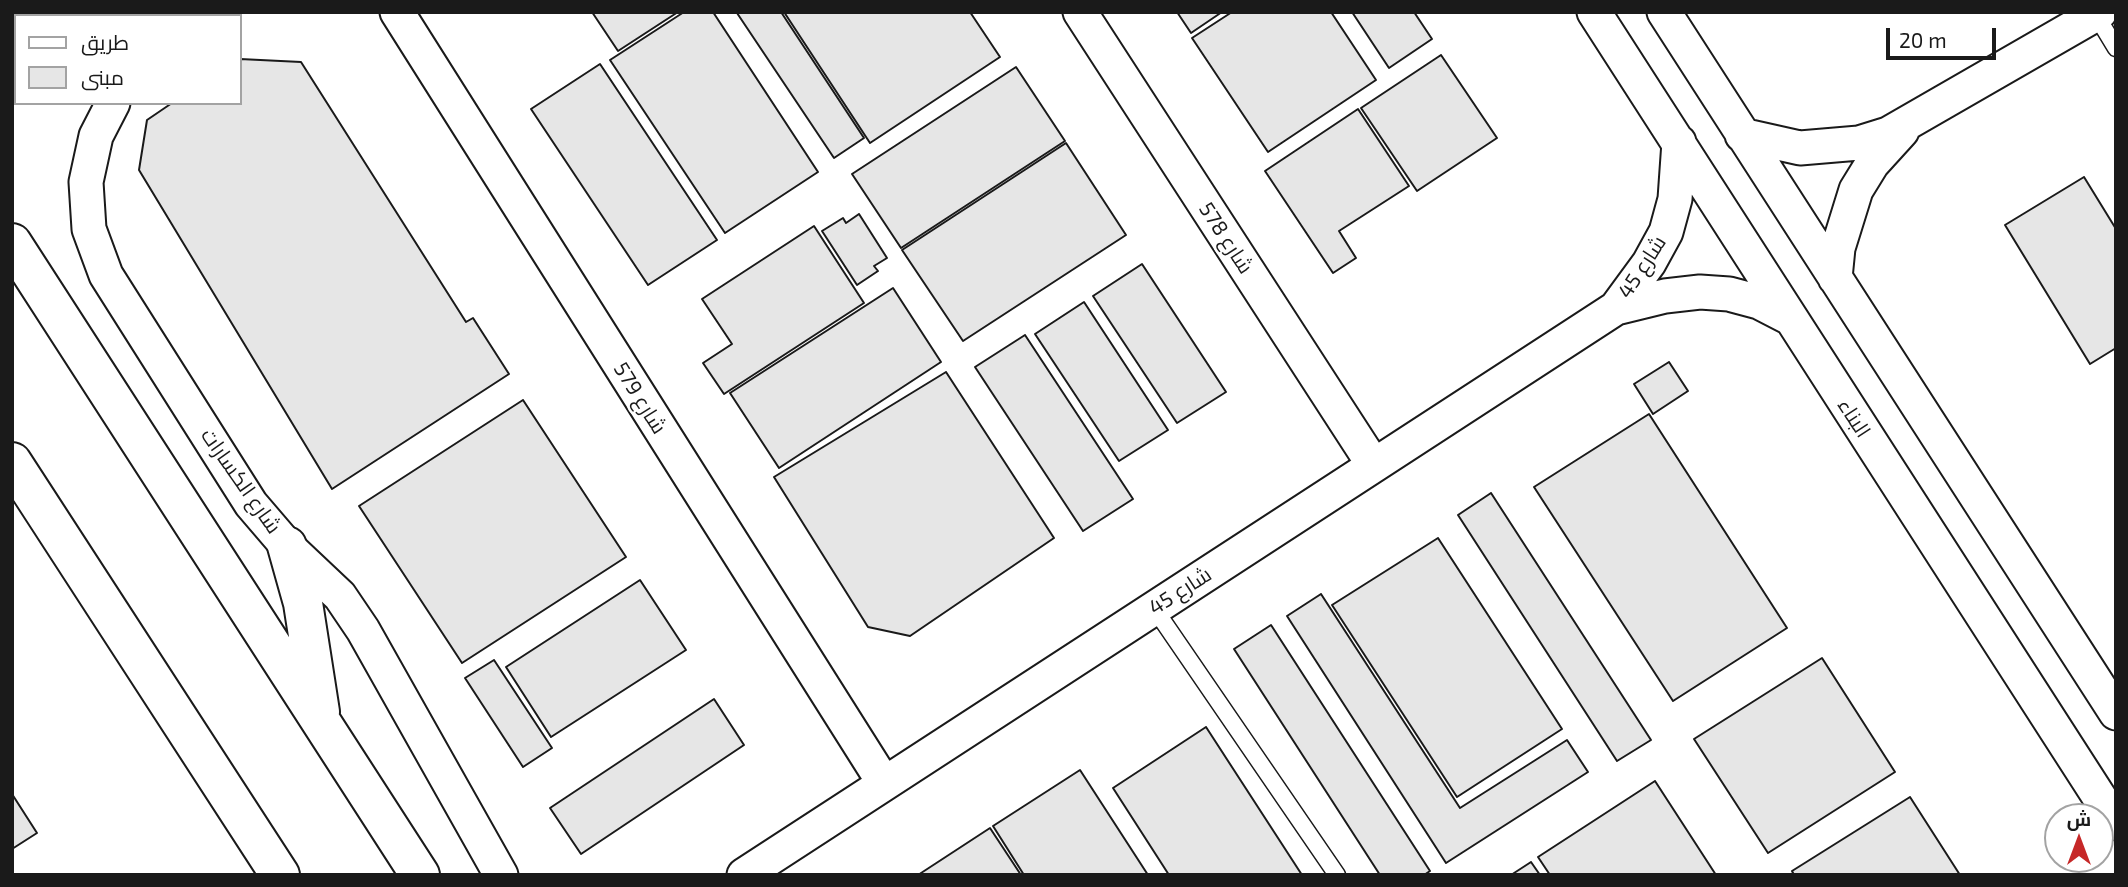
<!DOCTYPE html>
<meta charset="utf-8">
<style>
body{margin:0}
#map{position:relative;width:2128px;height:887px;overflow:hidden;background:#fff;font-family:"Exo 2",Cairo,sans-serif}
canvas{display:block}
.frame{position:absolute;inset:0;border:14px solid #1a1a1a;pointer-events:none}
.legend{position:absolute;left:14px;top:14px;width:228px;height:91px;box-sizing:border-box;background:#fff;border:2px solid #a3a3a3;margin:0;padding:9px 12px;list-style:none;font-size:21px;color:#1a1a1a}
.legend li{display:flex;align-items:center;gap:14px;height:35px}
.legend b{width:35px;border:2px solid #a3a3a3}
.north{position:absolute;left:2044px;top:803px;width:70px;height:70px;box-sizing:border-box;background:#fff;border:2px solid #a3a3a3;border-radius:50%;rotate:0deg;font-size:19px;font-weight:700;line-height:28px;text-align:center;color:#1a1a1a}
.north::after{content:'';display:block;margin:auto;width:24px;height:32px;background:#c62828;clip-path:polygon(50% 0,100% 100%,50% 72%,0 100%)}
.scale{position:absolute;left:1886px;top:28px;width:110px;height:32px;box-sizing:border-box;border:4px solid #1a1a1a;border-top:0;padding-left:9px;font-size:21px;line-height:24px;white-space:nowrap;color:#1a1a1a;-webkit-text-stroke:5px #fff;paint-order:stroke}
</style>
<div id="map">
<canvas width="2128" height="887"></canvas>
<div class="frame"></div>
<ul class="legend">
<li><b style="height:9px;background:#fff"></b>طريق</li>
<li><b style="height:19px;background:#e6e6e6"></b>مبنى</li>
</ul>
<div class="north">ش</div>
<div class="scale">20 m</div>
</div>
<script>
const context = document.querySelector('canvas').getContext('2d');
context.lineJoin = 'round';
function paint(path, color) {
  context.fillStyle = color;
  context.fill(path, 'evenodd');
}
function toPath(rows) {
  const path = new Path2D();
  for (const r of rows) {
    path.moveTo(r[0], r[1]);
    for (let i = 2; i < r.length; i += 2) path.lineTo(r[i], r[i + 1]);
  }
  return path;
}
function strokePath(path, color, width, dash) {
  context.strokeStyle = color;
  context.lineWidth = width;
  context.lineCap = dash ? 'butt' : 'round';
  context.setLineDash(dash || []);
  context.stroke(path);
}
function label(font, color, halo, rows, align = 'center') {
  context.font = font + ' "Exo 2",Cairo,sans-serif';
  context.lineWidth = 5;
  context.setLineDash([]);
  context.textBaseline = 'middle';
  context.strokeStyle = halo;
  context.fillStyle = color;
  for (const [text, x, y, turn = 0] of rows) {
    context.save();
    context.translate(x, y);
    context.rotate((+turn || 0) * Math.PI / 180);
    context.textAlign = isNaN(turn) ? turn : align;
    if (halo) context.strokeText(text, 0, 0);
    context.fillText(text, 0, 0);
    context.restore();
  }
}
const building = toPath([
 [592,12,678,12,618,51,592,12],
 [684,12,713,12,818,172,725,233,610,60,684,12],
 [781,12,864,138,834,158,737,13,781,12],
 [784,12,970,12,1000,57,870,143,784,12],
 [1177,12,1222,12,1191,33,1177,12],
 [1232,12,1331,12,1376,80,1268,152,1192,38,1232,12],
 [1352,12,1414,12,1432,39,1389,68,1352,12],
 [1441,55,1497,138,1417,191,1361,108,1441,55],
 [240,59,301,62,466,322,473,318,509,374,332,489,139,170,147,120,172,103,240,103,240,59],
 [600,64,717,240,648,285,531,109,600,64],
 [1016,67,1065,141,901,248,852,174,1016,67],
 [1358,109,1409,186,1339,231,1356,258,1333,273,1265,171,1358,109],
 [1066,143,1126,235,963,341,902,250,1066,143],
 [2084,177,2116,229,2116,348,2090,364,2005,225,2084,177],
 [859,214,887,258,874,266,878,271,857,285,822,231,843,218,846,223,859,214],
 [814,226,864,303,724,394,703,363,732,344,702,299,814,226],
 [1142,264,1226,392,1177,423,1093,296,1142,264],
 [893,288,941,362,779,468,730,393,893,288],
 [1084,302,1168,430,1119,461,1035,334,1084,302],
 [1025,335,1133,499,1083,531,975,367,1025,335],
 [1669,362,1688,391,1653,414,1634,384,1669,362],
 [946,372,1054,538,910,636,868,627,774,477,946,372],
 [523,400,626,557,462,663,359,506,523,400],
 [1649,414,1787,628,1673,701,1534,487,1649,414],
 [1491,493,1651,740,1617,761,1458,515,1491,493],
 [1438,538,1562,729,1457,797,1332,605,1438,538],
 [640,580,686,650,551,737,506,667,640,580],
 [1321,594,1460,808,1567,740,1588,772,1446,863,1287,616,1321,594],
 [1271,625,1430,871,1424,875,1380,875,1234,649,1271,625],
 [1822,658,1895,772,1768,853,1694,739,1822,658],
 [494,660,552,748,523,767,465,678,494,660],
 [714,699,744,745,581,854,550,808,714,699],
 [1206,727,1302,875,1169,875,1113,788,1206,727],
 [1080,770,1148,875,1024,875,993,826,1080,770],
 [1655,781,1716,875,1550,875,1538,857,1655,781],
 [12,794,37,833,12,849,12,794],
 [1910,797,1960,875,1794,875,1792,871,1910,797],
 [990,828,1021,875,918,875,990,828],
 [1531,862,1540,875,1511,875,1531,862]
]);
const lane = toPath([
 [2096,15,2116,48],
 [1154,608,1337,875]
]);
const street = toPath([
 [397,12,884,783],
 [1080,12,1373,464],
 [1594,12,2116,823],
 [1664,12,2116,713],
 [214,16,219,12],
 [113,103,96,136,86,182,89,229,106,275,251,504,287,546,340,596,363,630,501,875],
 [1742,135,1800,148,1859,143,1888,134,2100,12],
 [1835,278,1838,248,1856,190,1872,164,1902,131],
 [1616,308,1649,263,1666,232,1675,199,1679,142],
 [744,875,1616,308,1665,296,1700,292,1729,294,1759,302,1790,318]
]);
const secondary = toPath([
 [12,243,420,875],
 [12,462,280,875],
 [287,546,303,603,320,712]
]);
const streetNames = [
 ["شارع 578",1226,238,57],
 ["شارع 45",1642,267,-57],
 ["شارع 579",640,398,58],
 ["البناء",1854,418,57],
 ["شارع الكسارات",241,481,55],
 ["شارع 45",1180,591,-33]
];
paint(building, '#e6e6e6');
strokePath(building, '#1a1a1a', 2);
strokePath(lane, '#1a1a1a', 19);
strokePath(street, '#1a1a1a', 37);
strokePath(secondary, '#1a1a1a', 42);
strokePath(lane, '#fff', 16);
strokePath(street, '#fff', 33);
strokePath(secondary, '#fff', 38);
label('21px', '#1a1a1a', '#fff', streetNames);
</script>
